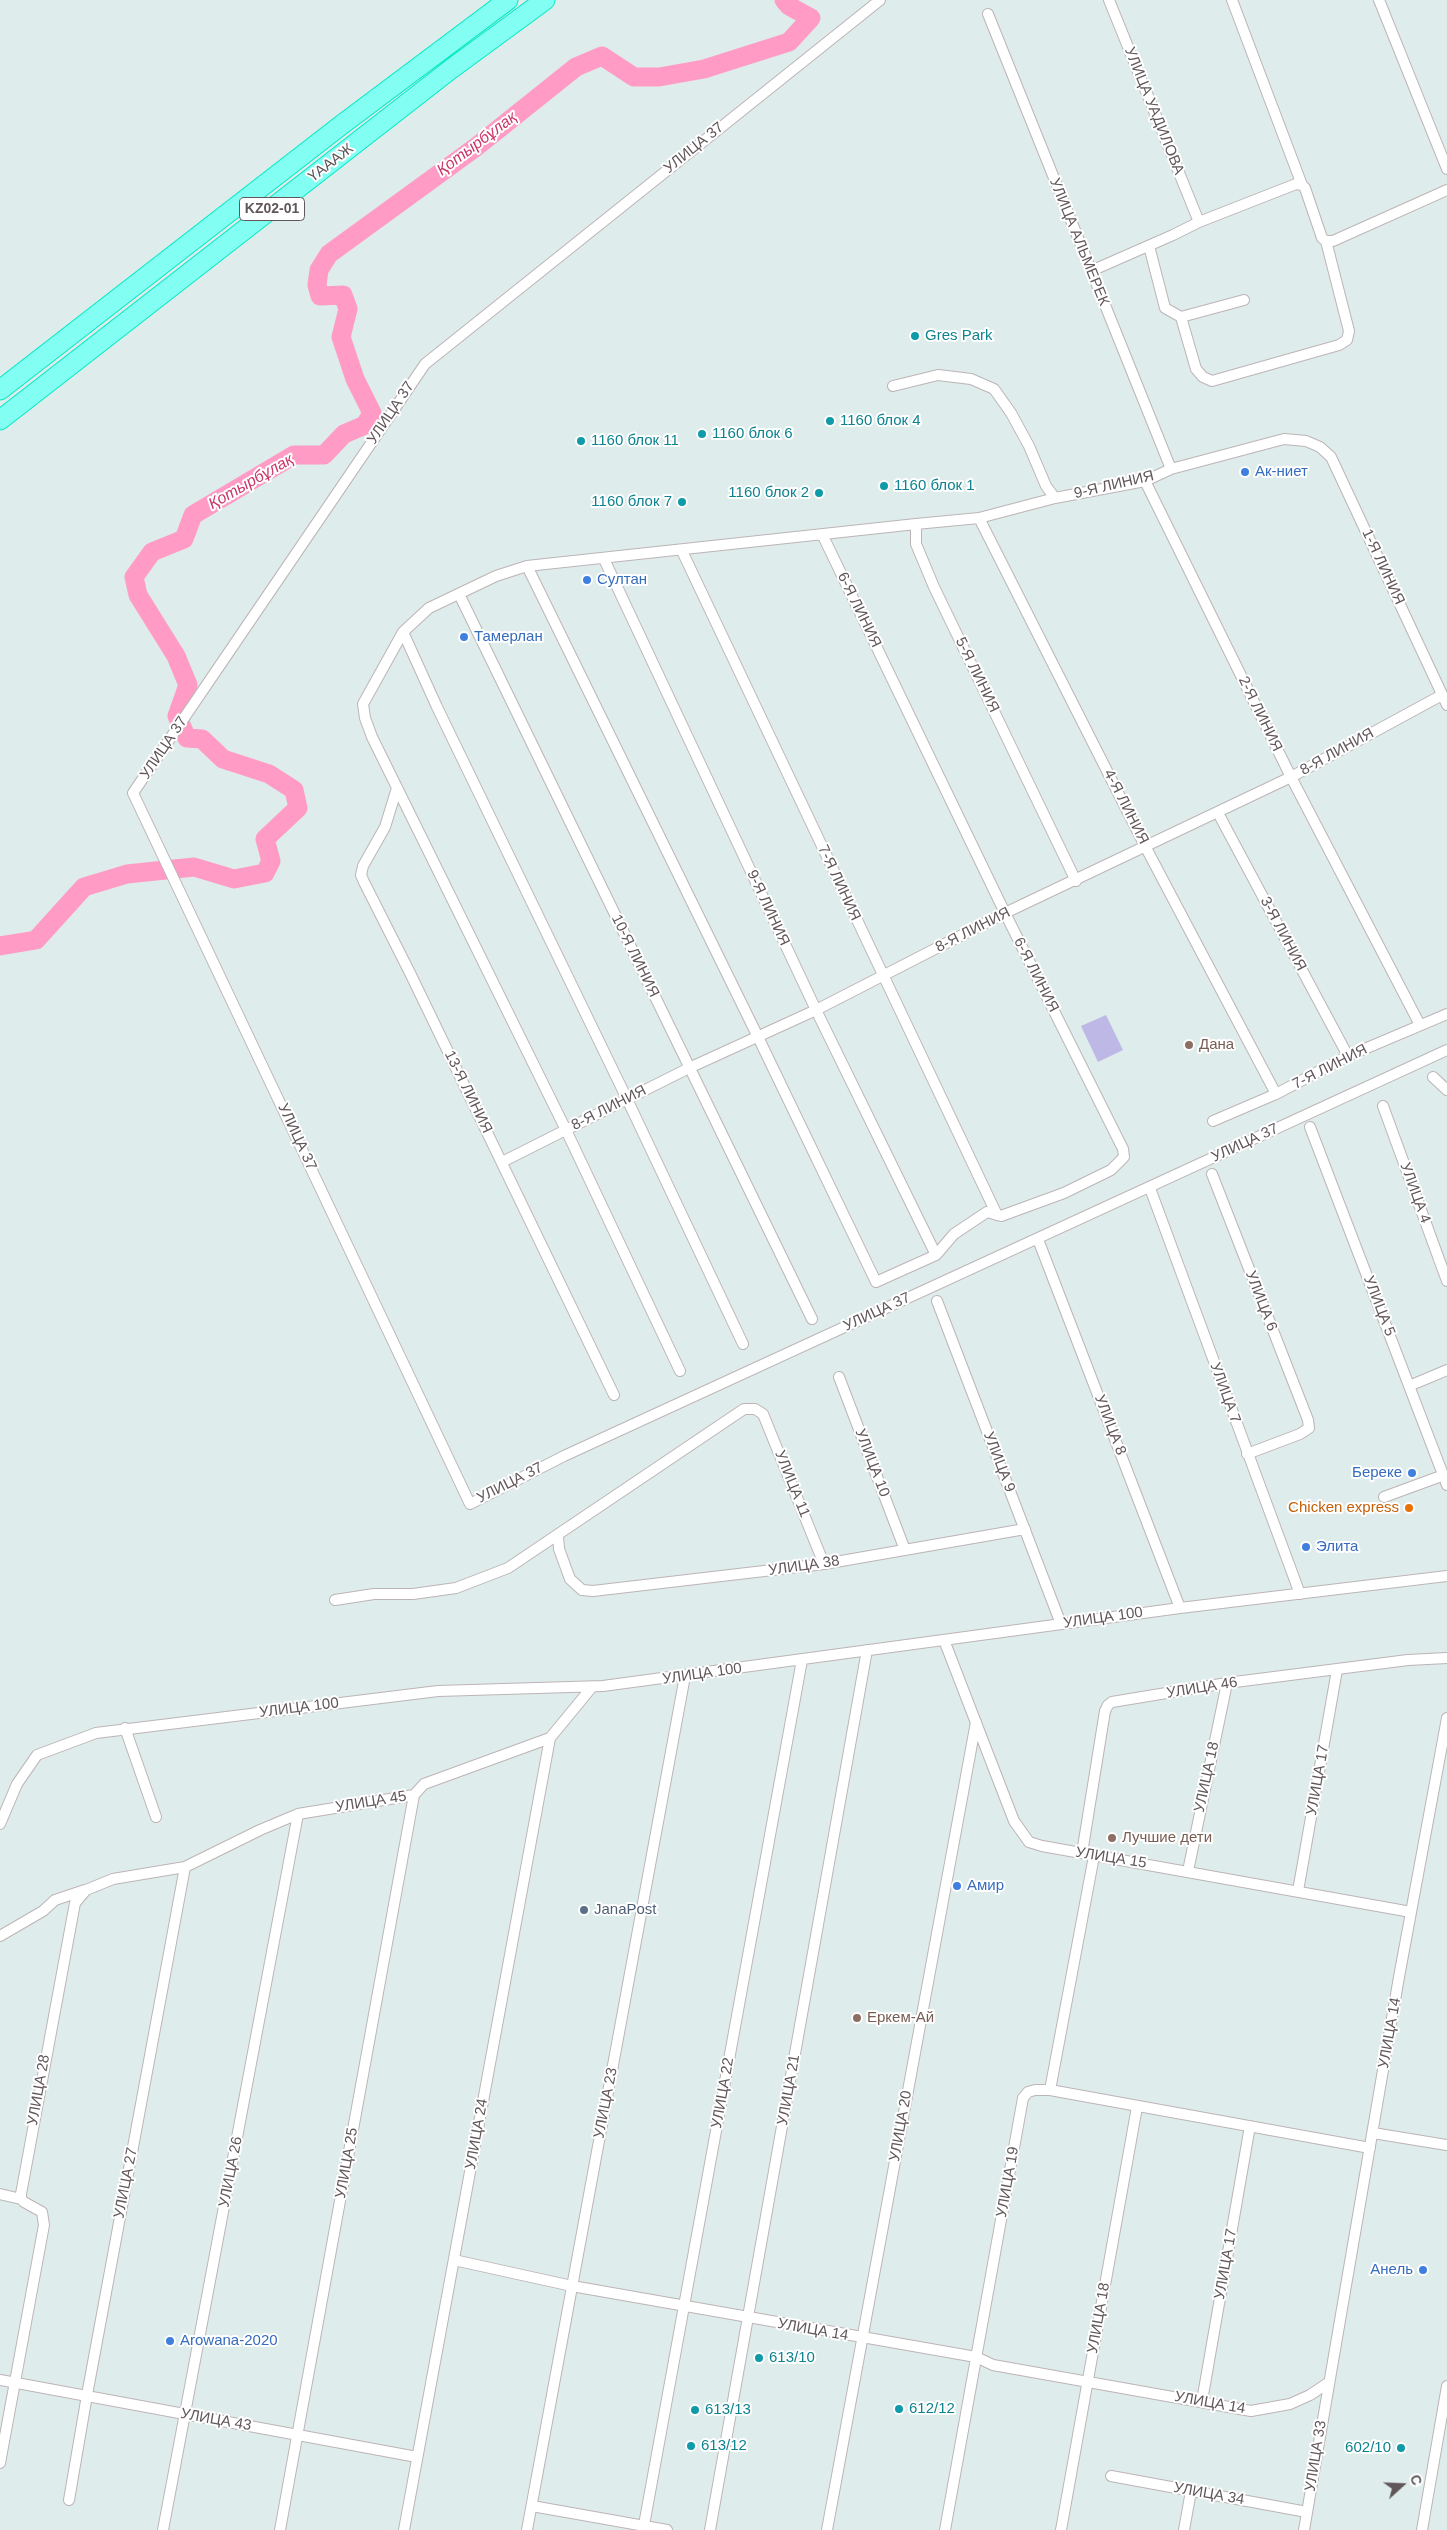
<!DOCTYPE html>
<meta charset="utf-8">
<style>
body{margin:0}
#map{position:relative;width:1447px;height:2530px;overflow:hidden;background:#deeceb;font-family:Arial,sans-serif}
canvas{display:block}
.north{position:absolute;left:1377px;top:2460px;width:50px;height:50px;-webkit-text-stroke:4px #fff;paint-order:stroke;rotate:70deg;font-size:14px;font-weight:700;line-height:20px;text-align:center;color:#61575a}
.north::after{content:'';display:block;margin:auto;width:18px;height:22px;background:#61575a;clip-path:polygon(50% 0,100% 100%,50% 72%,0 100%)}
</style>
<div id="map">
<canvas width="1447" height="2530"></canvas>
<div class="north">С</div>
</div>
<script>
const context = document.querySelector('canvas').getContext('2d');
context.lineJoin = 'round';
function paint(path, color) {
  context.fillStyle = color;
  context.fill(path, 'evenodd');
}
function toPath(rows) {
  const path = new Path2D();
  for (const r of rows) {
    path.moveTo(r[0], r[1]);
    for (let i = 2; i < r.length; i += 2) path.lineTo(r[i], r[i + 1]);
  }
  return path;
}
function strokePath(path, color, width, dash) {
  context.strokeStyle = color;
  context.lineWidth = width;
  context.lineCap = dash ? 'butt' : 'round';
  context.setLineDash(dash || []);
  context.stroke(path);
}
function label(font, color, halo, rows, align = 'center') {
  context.font = font + ' Arial,sans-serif';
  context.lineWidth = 4;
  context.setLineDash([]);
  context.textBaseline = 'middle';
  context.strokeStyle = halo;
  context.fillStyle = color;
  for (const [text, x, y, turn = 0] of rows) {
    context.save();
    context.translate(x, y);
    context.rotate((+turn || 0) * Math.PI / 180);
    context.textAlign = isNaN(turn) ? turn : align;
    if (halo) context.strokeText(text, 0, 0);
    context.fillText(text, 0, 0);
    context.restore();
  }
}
const green = toPath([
 [1106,1015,1123,1050,1098,1062,1081,1026]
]);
const river = toPath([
 [0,946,36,940,84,887,127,874,194,867,234,879,265,873,271,861,265,839,298,808,294,790,269,774,223,759,202,739,187,738,177,716,188,685,176,656,138,595,134,577,152,552,184,539,193,515,294,455,324,455,344,434,365,425,372,413,355,379,341,337,348,309,343,295,320,296,317,285,319,270,329,254,476,147,576,67,602,56,634,77,659,77,704,69,789,42,811,18,789,6,784,0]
]);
const minor = toPath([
 [880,0,425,364,133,793,470,1504,564,1456,1447,1050],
 [1109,0,1199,222],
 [1232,0,1302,185],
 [1379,0,1447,169],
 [988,14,1171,469],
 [1149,246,1165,308,1181,317,1196,369,1203,377,1212,381,1339,345,1347,340,1349,331,1326,241],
 [1091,271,1173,235,1199,222,1296,184,1302,185,1305,188,1322,238,1326,241,1333,241,1447,190],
 [1181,317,1244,300],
 [893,386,938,375,971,379,994,389,1011,413,1029,446,1046,486,1055,498],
 [1145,481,1291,777,1420,1025],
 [979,518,1145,846,1276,1094],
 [682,551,997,1215],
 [604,559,816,1010,936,1255],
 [527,566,758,1037,876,1282,936,1255,954,1234,987,1212,1001,1216,1064,1193,1111,1170,1124,1157,1123,1149,1005,913,822,534],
 [459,594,812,1319],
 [403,632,437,707,627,1099,743,1344],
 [397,788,385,827,363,866,361,875,364,882,410,973,614,1395],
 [1218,813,1348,1056],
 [1076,881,934,587,916,544,916,524,979,518,1055,498,1145,481,1171,469,1284,439,1306,441,1320,447,1331,457,1447,705],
 [1433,1077,1447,1090],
 [1383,1106,1447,1281],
 [1213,1121,1276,1094,1348,1056,1447,1014],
 [1310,1127,1447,1485],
 [502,1162,689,1068,816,1010,1005,913,1291,777,1442,695],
 [1212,1174,1308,1420,1309,1428,1300,1434,1247,1454],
 [1151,1191,1300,1594],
 [1039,1242,1180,1608],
 [937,1301,1061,1624],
 [680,1371,566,1130,372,737,365,718,363,704,403,632,429,608,496,576,527,566,916,524],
 [839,1377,905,1550],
 [1409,1386,1447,1370],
 [1384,1497,1444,1475],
 [558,1536,559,1549,570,1579,582,1590,593,1591,824,1564,1025,1529],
 [335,1600,374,1594,413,1594,456,1588,508,1568,744,1409,755,1409,763,1414,824,1564],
 [944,1640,1014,1821,1029,1842,1042,1846,1411,1912],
 [125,1728,156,1817],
 [0,1824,17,1784,37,1755,96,1733,438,1691,603,1686,1180,1608,1447,1576],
 [1082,1853,1105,1711,1108,1705,1112,1702,1227,1683,1408,1660,1447,1658],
 [1188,1871,1227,1683],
 [1298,1891,1337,1670],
 [0,1936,43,1911,55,1900,85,1890],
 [1050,2090,1370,2148],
 [1373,2133,1447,2145],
 [0,2194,21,2199],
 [454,2260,572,2286,976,2357,993,2365,1251,2411,1290,2404,1310,2395,1328,2383],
 [0,2380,417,2457],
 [1202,2401,1250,2126],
 [0,2463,44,2225,42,2212,24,2202,21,2199,21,2194,75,1903,86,1890,113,1879,185,1867,260,1830,298,1814,414,1795,424,1784,550,1738,592,1687],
 [1111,2476,1307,2512],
 [69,2500,87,2395,185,1867],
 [532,2506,667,2530],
 [644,2525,802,1660],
 [163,2530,298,1814],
 [280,2530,414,1795],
 [404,2530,550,1738],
 [527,2530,685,1676],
 [710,2530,867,1650],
 [827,2530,976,1722],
 [945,2530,1023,2098,1028,2092,1035,2090,1050,2090,1094,1856],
 [1061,2530,1137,2107],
 [1184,2530,1191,2491],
 [1304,2530,1399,1977,1447,1718],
 [1422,2530,1447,2386]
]);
const motorway = toPath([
 [0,390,340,126,508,0],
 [0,420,451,69,545,0]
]);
const markers = [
 [915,336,5,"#0f9aa8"],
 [830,421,5,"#0f9aa8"],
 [702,434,5,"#0f9aa8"],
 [581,441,5,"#0f9aa8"],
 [1245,472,5,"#3f7fe0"],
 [884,486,5,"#0f9aa8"],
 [819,493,5,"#0f9aa8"],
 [682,502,5,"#0f9aa8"],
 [587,580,5,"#3f7fe0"],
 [464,637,5,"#3f7fe0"],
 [1189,1045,5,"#8d6e63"],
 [1412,1473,5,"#3f7fe0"],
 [1409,1508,5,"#e8710a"],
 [1306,1547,5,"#3f7fe0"],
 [1112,1838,5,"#8d6e63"],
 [957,1886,5,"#3f7fe0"],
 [584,1910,5,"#5c6f8a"],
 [857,2018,5,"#8d6e63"],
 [1423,2270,5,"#3f7fe0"],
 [170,2341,5,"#3f7fe0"],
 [759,2358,5,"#0f9aa8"],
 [899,2409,5,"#0f9aa8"],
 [695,2410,5,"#0f9aa8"],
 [691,2446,5,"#0f9aa8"],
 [1401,2448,5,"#0f9aa8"]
];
const shields = [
 [272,209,65]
];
const shieldNames = [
 ["KZ02-01",272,209]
];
const streetNames = [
 ["УЛИЦА УАДИЛОВА",1154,111,68],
 ["УЛИЦА 37",694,148,-39],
 ["ҮАААЖ",331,163,-38],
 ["УЛИЦА АЛЬМЕРЕК",1079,242,68],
 ["УЛИЦА 37",391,413,-56],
 ["9-Я ЛИНИЯ",1114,485,-13],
 ["1-Я ЛИНИЯ",1383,567,65],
 ["6-Я ЛИНИЯ",859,610,64],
 ["5-Я ЛИНИЯ",977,675,64],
 ["2-Я ЛИНИЯ",1260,714,64],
 ["УЛИЦА 37",164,748,-56],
 ["8-Я ЛИНИЯ",1337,752,-29],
 ["4-Я ЛИНИЯ",1126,807,63],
 ["7-Я ЛИНИЯ",839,883,65],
 ["9-Я ЛИНИЯ",768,908,65],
 ["8-Я ЛИНИЯ",973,930,-27],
 ["3-Я ЛИНИЯ",1283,934,62],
 ["10-Я ЛИНИЯ",635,956,64],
 ["6-Я ЛИНИЯ",1036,975,63],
 ["7-Я ЛИНИЯ",1330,1067,-27],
 ["13-Я ЛИНИЯ",468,1092,64],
 ["8-Я ЛИНИЯ",609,1108,-27],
 ["УЛИЦА 37",297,1137,65],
 ["УЛИЦА 37",1245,1143,-25],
 ["УЛИЦА 4",1415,1193,70],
 ["УЛИЦА 6",1261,1301,69],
 ["УЛИЦА 5",1379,1306,69],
 ["УЛИЦА 37",877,1312,-25],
 ["УЛИЦА 7",1225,1393,70],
 ["УЛИЦА 8",1110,1425,69],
 ["УЛИЦА 9",999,1462,69],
 ["УЛИЦА 10",872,1463,69],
 ["УЛИЦА 37",510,1483,-27],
 ["УЛИЦА 11",792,1484,68],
 ["УЛИЦА 38",804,1566,-8],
 ["УЛИЦА 100",1103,1618,-8],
 ["УЛИЦА 100",702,1674,-8],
 ["УЛИЦА 46",1202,1688,-9],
 ["УЛИЦА 100",299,1708,-7],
 ["УЛИЦА 18",1207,1777,-78],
 ["УЛИЦА 17",1318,1780,-80],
 ["УЛИЦА 45",371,1802,-9],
 ["УЛИЦА 15",1111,1858,9],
 ["УЛИЦА 14",1390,2033,-80],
 ["УЛИЦА 28",39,2090,-80],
 ["УЛИЦА 21",789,2090,-80],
 ["УЛИЦА 22",723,2093,-80],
 ["УЛИЦА 23",606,2103,-79],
 ["УЛИЦА 20",901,2126,-80],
 ["УЛИЦА 24",477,2134,-80],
 ["УЛИЦА 25",347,2163,-80],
 ["УЛИЦА 26",231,2172,-79],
 ["УЛИЦА 19",1008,2182,-80],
 ["УЛИЦА 27",126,2183,-79],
 ["УЛИЦА 17",1226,2264,-80],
 ["УЛИЦА 18",1099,2318,-80],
 ["УЛИЦА 14",813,2330,10],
 ["УЛИЦА 14",1210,2403,10],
 ["УЛИЦА 43",216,2420,10],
 ["УЛИЦА 33",1316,2456,-81],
 ["УЛИЦА 34",1209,2494,10]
];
const cultureNames = [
 ["Gres Park",925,336],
 ["1160 блок 4",840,421],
 ["1160 блок 6",712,434],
 ["1160 блок 11",591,441],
 ["1160 блок 1",894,486],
 ["1160 блок 2",809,493,"right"],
 ["1160 блок 7",672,502,"right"],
 ["613/10",769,2358],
 ["612/12",909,2409],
 ["613/13",705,2410],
 ["613/12",701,2446],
 ["602/10",1391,2448,"right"]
];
const shopNames = [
 ["Ак-ниет",1255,472],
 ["Султан",597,580],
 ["Тамерлан",474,637],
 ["Береке",1402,1473,"right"],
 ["Элита",1316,1547],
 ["Амир",967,1886],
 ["Анель",1413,2270,"right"],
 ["Arowana-2020",180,2341]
];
const educationNames = [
 ["Дана",1199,1045],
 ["Лучшие дети",1122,1838],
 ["Еркем-Ай",867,2018]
];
const foodNames = [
 ["Chicken express",1399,1508]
];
const serviceNames = [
 ["JanaPost",594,1910]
];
const waterNames = [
 ["Қотырбұлақ",477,144,-37],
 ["Қотырбұлақ",251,482,-30]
];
paint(green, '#beb8e6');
strokePath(river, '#ff9bc5', 19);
strokePath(minor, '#bdb4b6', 12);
strokePath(motorway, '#00eac3', 21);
strokePath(minor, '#fff', 10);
strokePath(motorway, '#82fff2', 19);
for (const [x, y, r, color] of markers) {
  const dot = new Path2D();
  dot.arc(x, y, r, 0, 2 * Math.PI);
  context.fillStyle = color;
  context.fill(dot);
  strokePath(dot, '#fff', 2);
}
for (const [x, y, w] of shields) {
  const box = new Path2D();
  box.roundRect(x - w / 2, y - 11.5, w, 23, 4);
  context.fillStyle = '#fff';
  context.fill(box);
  strokePath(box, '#61575a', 1);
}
label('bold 14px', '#61575a', null, shieldNames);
label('15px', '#61575a', '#fff', streetNames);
label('15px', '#0d838f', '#fff', cultureNames, 'left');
label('15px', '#366cbe', '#fff', shopNames, 'left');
label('15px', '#785e54', '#fff', educationNames, 'left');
label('15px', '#c56008', '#fff', foodNames, 'right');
label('15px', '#4e5e75', '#fff', serviceNames, 'left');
label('italic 16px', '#ca3668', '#fff', waterNames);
</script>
